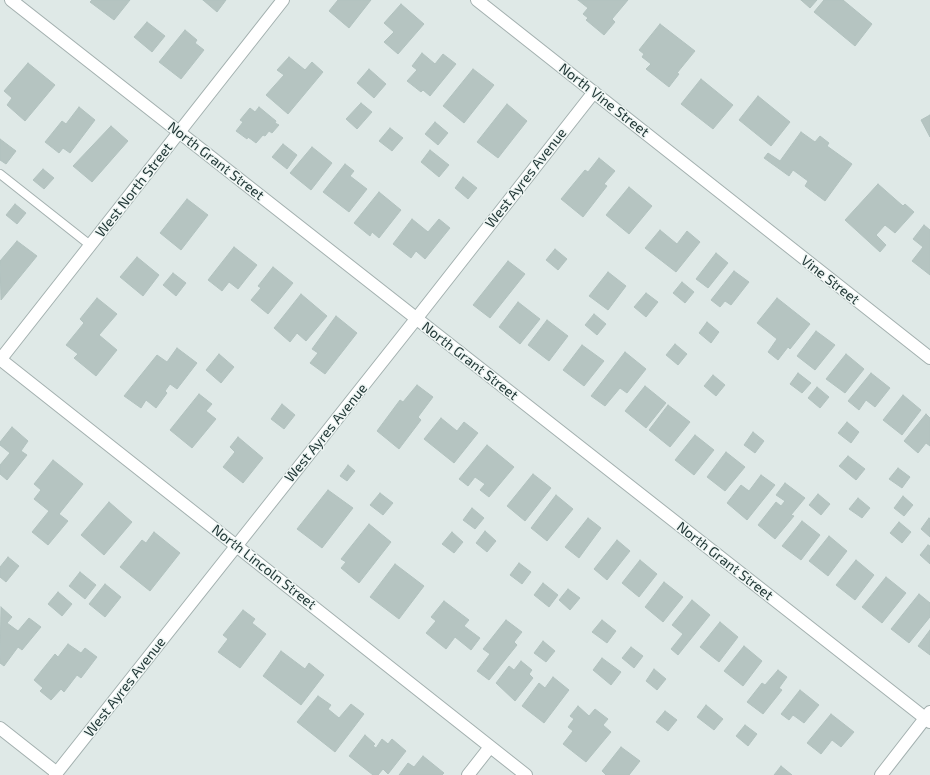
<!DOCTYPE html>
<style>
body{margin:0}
canvas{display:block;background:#dfe9e7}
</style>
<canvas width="930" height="775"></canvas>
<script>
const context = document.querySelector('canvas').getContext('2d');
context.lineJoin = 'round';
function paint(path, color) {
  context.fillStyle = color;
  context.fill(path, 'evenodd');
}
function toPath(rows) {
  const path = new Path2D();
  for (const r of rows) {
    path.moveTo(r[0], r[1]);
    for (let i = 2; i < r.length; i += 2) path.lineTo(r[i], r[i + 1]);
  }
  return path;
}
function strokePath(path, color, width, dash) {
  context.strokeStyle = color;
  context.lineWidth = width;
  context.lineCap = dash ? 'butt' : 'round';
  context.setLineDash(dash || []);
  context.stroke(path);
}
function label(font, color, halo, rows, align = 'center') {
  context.font = font + ' "Exo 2",sans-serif';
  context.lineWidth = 3;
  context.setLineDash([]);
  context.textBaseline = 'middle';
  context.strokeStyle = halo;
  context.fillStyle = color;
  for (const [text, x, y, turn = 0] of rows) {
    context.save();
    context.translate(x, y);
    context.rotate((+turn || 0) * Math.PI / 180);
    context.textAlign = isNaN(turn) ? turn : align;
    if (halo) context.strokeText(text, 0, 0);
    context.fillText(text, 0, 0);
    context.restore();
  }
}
const building = toPath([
 [92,0,130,0,114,20,90,2,92,0],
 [203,0,226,0,217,12,203,0],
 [338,0,371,0,349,28,329,11,338,0],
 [578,0,628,0,612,19,615,22,604,35,586,20,588,18,583,14,588,8,578,0],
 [801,0,817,0,810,8,801,0],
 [824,0,843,0,872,24,855,46,814,12,824,0],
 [401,4,424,24,398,54,384,42,394,32,384,23,401,4],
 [147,22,165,36,152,52,134,37,147,22],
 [660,24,695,51,677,73,679,74,669,87,646,69,651,64,642,57,644,54,639,50,660,24],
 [185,30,197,40,195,43,204,50,181,79,159,62,185,30],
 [422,53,435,64,443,54,456,64,430,96,423,90,421,92,407,81,417,70,412,66,422,53],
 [289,57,305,70,312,62,323,72,288,114,266,95,284,75,277,70,289,57],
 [28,63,55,85,25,121,7,105,12,98,4,91,28,63],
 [369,69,386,84,374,98,357,83,369,69],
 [473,69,494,85,464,123,443,106,473,69],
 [701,79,733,105,713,129,681,104,701,79],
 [758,96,790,122,771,146,739,120,758,96],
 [361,103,372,112,357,129,346,119,361,103],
 [507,104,527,121,498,158,477,142,507,104],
 [79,107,95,120,70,153,63,148,59,153,45,142,62,121,66,124,79,107],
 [259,107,276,121,275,123,279,125,272,133,269,131,265,136,263,135,256,143,248,137,247,139,236,131,243,122,240,120,250,108,255,112,259,107],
 [930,115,930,137,921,120,930,115],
 [435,122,448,133,438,145,425,134,435,122],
 [111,126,128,141,92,182,73,166,111,126],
 [390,128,403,138,392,151,379,141,390,128],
 [801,132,815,142,820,136,829,143,827,146,852,164,825,201,805,186,808,181,793,170,789,176,764,158,768,153,780,161,801,132],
 [0,139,16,151,6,164,0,160,0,139],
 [283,144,297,155,287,169,272,157,283,144],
 [312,147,332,163,311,190,290,173,312,147],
 [430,150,449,165,439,177,421,162,430,150],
 [599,158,615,171,604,184,607,186,583,217,561,199,585,170,588,172,599,158],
 [345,164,354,171,350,176,367,189,349,212,323,192,345,164],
 [43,169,54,178,44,189,33,180,43,169],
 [463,177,477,188,468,199,455,188,463,177],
 [878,184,903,206,905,204,914,212,895,233,885,225,876,235,886,245,880,252,845,220,878,184],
 [629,187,652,206,629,234,606,215,629,187],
 [379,192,401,210,379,238,372,232,370,236,354,223,379,192],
 [187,199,208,215,181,250,160,233,187,199],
 [15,204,26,213,17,224,6,215,15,204],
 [412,219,428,232,439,219,450,228,425,259,416,251,411,258,393,244,412,219],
 [924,225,930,230,930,275,912,261,923,247,913,239,924,225],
 [660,230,677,244,687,231,700,242,676,272,645,248,660,230],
 [17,241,37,256,1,300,0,261,17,241],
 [234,247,257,265,238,289,229,282,222,291,208,280,234,247],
 [555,249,567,259,558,270,546,260,555,249],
 [716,253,728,263,708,288,696,279,716,253],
 [137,257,159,275,143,296,120,277,137,257],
 [508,261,525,274,490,318,473,305,508,261],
 [273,267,293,283,268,314,251,300,261,288,258,286,273,267],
 [734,271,749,282,731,305,725,301,720,307,711,300,734,271],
 [608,272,626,286,608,310,589,296,608,272],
 [173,273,186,283,176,296,163,285,173,273],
 [682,282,694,292,685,303,673,293,682,282],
 [646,293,658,302,646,317,634,307,646,293],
 [301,294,327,316,306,341,297,333,290,342,274,328,301,294],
 [97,298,117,314,99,335,117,350,96,376,74,358,78,354,66,345,84,323,80,319,97,298],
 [777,298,810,324,790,349,788,347,778,360,768,352,777,339,757,323,777,298],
 [518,302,540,319,520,344,499,327,518,302],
 [594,314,606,324,597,335,585,325,594,314],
 [336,316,357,333,325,374,310,363,318,353,312,349,336,316],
 [547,320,568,336,549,361,528,345,547,320],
 [707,322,719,332,711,343,699,333,707,322],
 [816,331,835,345,815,370,797,356,816,331],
 [675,344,687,354,678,365,666,355,675,344],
 [582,345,604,361,584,386,563,370,582,345],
 [177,348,197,363,177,389,170,384,165,391,167,393,156,408,146,400,141,408,124,396,157,355,167,362,177,348],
 [625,352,646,369,627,393,620,388,605,406,591,396,625,352],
 [219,354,234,367,221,383,206,370,219,354],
 [846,354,864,369,845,393,826,379,846,354],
 [798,373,811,383,802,393,790,384,798,373],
 [871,373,890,388,875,407,866,400,859,410,848,401,871,373],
 [713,375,725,385,716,396,704,386,713,375],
 [417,385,433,397,418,417,421,420,399,449,377,431,400,400,403,402,417,385],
 [645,386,666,403,646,428,625,411,645,386],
 [817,387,829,397,820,408,808,398,817,387],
 [199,394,212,404,206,411,216,419,192,448,170,430,199,394],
 [903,395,921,410,902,435,883,420,903,395],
 [282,404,295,415,284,429,271,419,282,404],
 [668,405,690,422,670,447,649,430,668,405],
 [926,414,930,418,930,446,926,443,918,453,904,441,926,414],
 [441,418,457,431,464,422,478,433,454,463,424,439,441,418],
 [847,422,859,432,851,443,838,433,847,422],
 [12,427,28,441,21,451,27,455,7,480,0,474,0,465,10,453,0,445,0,442,12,427],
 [753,432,764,441,755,453,744,445,753,432],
 [695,435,714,450,694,475,675,460,695,435],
 [238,437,263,458,243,483,223,467,235,452,230,447,238,437],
 [487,445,514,467,489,497,480,490,485,484,475,477,468,486,459,479,487,445],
 [726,452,745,467,725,491,707,477,726,452],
 [848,456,865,469,856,480,839,466,848,456],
 [53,460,83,484,59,514,68,521,48,545,32,532,49,511,34,499,41,490,34,484,53,460],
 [348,465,355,471,347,481,340,476,348,465],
 [898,468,910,477,902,488,889,479,898,468],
 [533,474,551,488,525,521,507,506,533,474],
 [761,475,775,485,747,520,727,503,741,485,749,491,761,475],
 [785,483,805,498,791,515,794,516,775,539,758,525,776,502,781,506,785,501,776,495,785,483],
 [328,490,353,508,322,548,297,529,328,490],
 [380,493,393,503,383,515,370,505,380,493],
 [818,494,830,504,821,515,809,505,818,494],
 [556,495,573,509,547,541,531,528,556,495],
 [903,496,913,505,904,516,894,508,903,496],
 [858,498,870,508,862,518,849,509,858,498],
 [109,502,132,522,104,555,81,535,109,502],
 [472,508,484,518,475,529,463,520,472,508],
 [588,518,601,528,579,558,565,547,588,518],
 [929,518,930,519,930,537,921,529,929,518],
 [802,521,820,535,801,560,782,546,802,521],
 [899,522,911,532,902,543,890,533,899,522],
 [369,524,391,542,359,583,341,568,346,562,341,559,369,524],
 [485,531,496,541,487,552,476,543,485,531],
 [154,532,180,553,150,591,120,567,142,540,146,543,154,532],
 [452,532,463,542,454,553,442,544,452,532],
 [829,536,847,551,828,576,809,561,829,536],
 [617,540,630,551,607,580,594,569,617,540],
 [928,545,930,546,930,564,920,555,928,545],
 [8,557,19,566,6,582,0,577,0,567,8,557],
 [640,560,657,574,639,597,622,583,640,560],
 [856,560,874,575,855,600,836,585,856,560],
 [519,563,531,572,522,584,510,575,519,563],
 [395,564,424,586,399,619,370,597,395,564],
 [80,572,96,585,85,599,69,586,80,572],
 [886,577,906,593,882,623,862,607,886,577],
 [664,582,683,597,663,622,645,607,664,582],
 [543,583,558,595,549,607,534,595,543,583],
 [105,584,121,597,105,617,89,604,105,584],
 [568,589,580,598,570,610,559,600,568,589],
 [58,592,72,604,62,616,48,604,58,592],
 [919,594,930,603,930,617,909,643,891,629,919,594],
 [692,600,710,615,678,655,671,649,683,634,672,625,692,600],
 [444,601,469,620,464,626,480,638,471,650,455,637,446,649,426,633,436,621,431,617,444,601],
 [1,607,12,617,7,623,18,631,29,618,41,627,22,650,18,647,4,666,0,663,1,607],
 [243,610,255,619,252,623,266,634,240,668,218,652,228,639,223,635,243,610],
 [506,620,522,632,514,642,517,645,489,680,477,671,490,654,483,649,506,620],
 [602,620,616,631,607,643,592,632,602,620],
 [720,622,738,637,719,662,700,647,720,622],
 [930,630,930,655,918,646,930,630],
 [543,641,555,651,546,662,534,653,543,641],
 [68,644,81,653,85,648,97,657,81,678,77,675,64,692,61,689,51,700,40,691,43,688,34,680,55,654,58,657,68,644],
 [744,646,762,661,743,686,724,671,744,646],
 [631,647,643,656,634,668,622,658,631,647],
 [281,651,305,669,309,663,324,675,301,705,263,676,281,651],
 [602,658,621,672,611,685,593,670,602,658],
 [521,661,532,670,529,674,533,678,515,701,496,683,509,666,514,670,521,661],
 [654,669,666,679,657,690,646,681,654,669],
 [778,670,787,677,779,688,782,690,763,714,747,702,762,683,765,685,778,670],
 [553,677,569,690,544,723,522,706,539,683,545,688,553,677],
 [800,690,819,705,804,723,793,715,789,720,781,714,800,690],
 [318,696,331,705,328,709,339,718,351,704,364,714,335,752,297,722,318,696],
 [706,705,723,719,714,730,697,717,706,705],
 [578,706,589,716,595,709,608,719,603,725,611,732,586,762,563,744,573,731,568,727,574,719,570,716,578,706],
 [665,711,677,720,668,731,656,722,665,711],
 [831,714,854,732,841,747,832,740,821,754,807,743,831,714],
 [745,725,757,734,748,746,736,736,745,725],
 [365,735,375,744,373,746,376,748,382,739,388,744,392,739,406,751,388,774,383,769,378,775,373,775,349,756,365,735],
 [621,747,640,761,629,775,606,775,602,771,621,747],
 [423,756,444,773,442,775,399,775,408,763,414,767,423,756],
 [781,766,792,775,774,775,781,766]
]);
const service = toPath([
 [0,174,90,245]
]);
const minor = toPath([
 [11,0,930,722],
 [477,0,930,358],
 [0,359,526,775],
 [0,360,283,0],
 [0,728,57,773],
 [55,775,416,319,594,92],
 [468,775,490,747],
 [881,775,930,712]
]);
const streetNames = [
 ["North Vine Street",604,100,38],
 ["North Grant Street",216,161,38],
 ["West Ayres Avenue",526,178,-52],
 ["West North Street",134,190,-52],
 ["Vine Street",830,280,38],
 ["North Grant Street",470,361,38],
 ["West Ayres Avenue",326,433,-51],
 ["North Grant Street",725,561,38],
 ["North Lincoln Street",264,567,38],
 ["West Ayres Avenue",125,687,-52]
];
paint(building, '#b5c4c1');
strokePath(building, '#b2c2bf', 1);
strokePath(service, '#a3b0af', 10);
strokePath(minor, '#a3b0af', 14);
strokePath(service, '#fff', 8);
strokePath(minor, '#fff', 12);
label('14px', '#223837', '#eff6f4', streetNames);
</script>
